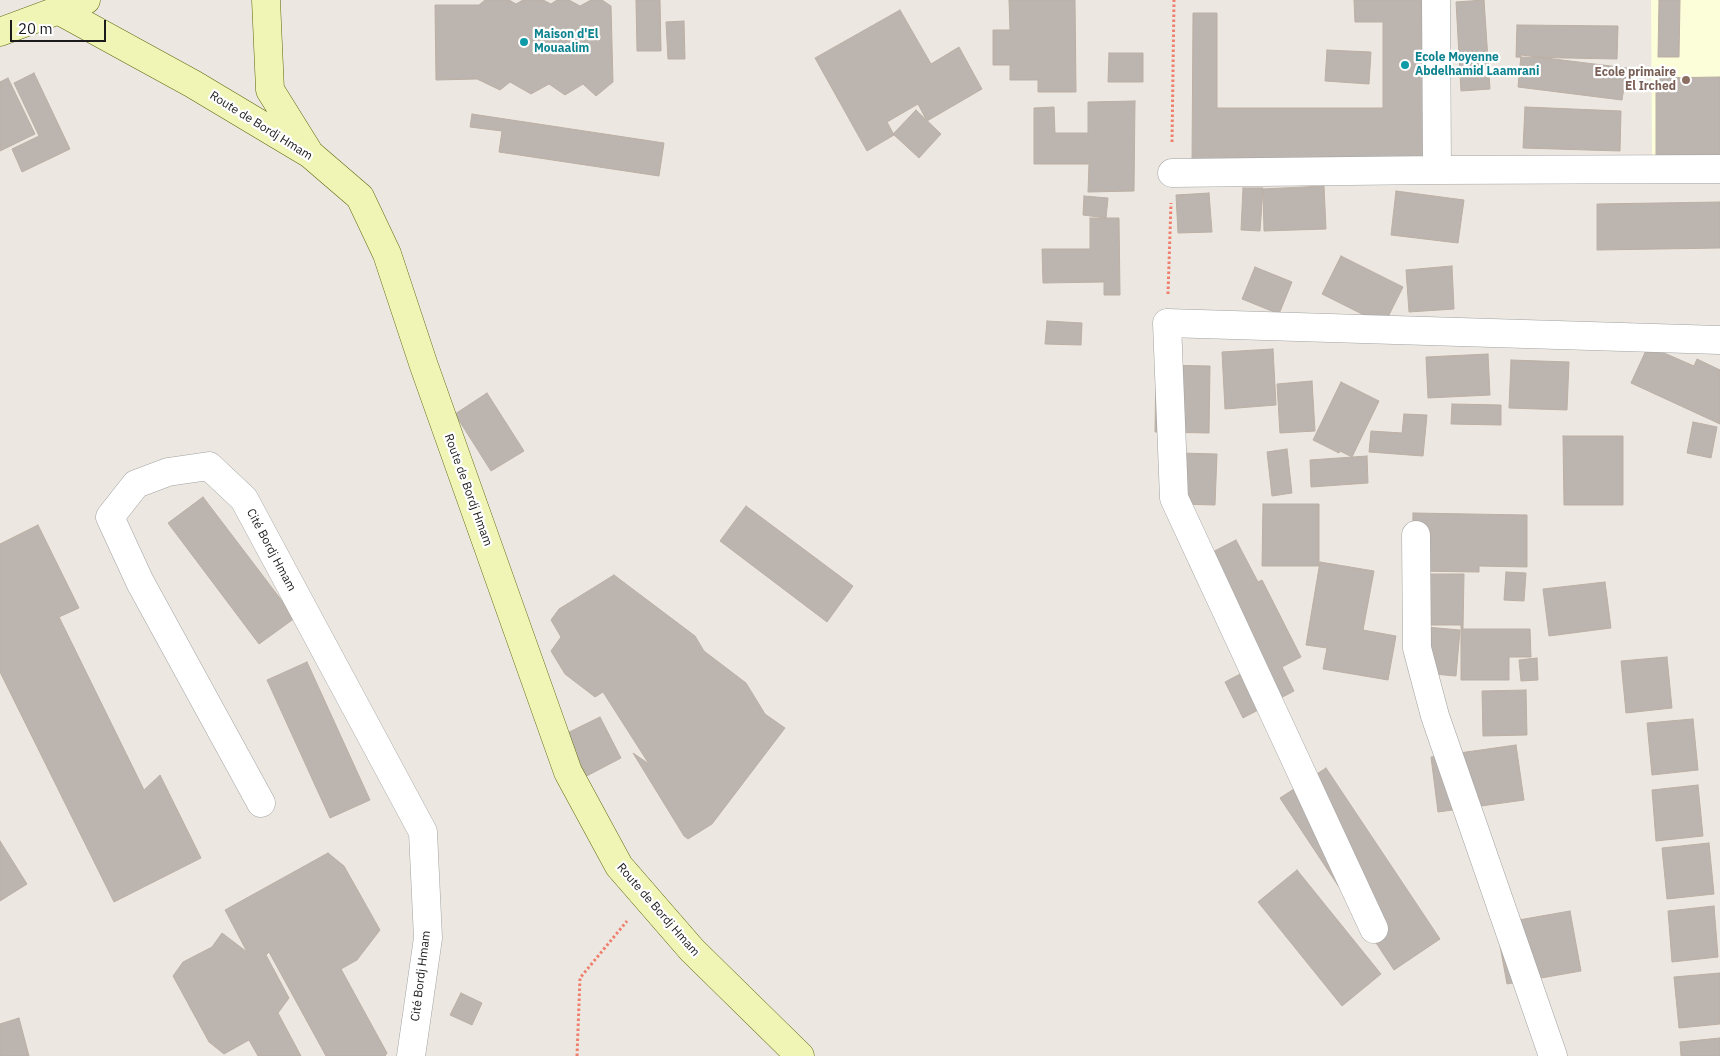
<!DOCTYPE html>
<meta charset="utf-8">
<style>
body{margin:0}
#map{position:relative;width:1720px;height:1056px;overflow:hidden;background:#ece8e1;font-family:"IBM Plex Sans",sans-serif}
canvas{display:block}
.scale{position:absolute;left:10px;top:20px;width:96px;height:22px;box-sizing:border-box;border:2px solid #1b1b1b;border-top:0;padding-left:6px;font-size:15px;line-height:18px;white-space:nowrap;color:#1b1b1b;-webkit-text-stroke:4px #fff;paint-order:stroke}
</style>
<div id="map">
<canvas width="1720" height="1056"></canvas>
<div class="scale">20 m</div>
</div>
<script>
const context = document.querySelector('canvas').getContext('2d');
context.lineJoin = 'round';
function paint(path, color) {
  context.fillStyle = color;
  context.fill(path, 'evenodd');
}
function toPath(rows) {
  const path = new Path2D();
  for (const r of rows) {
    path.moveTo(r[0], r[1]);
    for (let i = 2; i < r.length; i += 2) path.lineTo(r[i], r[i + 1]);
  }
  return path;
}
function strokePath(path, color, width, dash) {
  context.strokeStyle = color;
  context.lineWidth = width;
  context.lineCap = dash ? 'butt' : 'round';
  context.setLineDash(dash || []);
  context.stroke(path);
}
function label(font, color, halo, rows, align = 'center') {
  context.font = font + ' "IBM Plex Sans",sans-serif';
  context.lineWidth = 4.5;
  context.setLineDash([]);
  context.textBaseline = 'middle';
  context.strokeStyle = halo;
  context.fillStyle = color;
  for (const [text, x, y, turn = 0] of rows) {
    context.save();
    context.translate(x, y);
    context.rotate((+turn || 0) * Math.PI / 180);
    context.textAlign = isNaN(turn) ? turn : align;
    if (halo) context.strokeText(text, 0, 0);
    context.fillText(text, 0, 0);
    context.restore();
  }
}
const education = toPath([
 [1651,0,1720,0,1720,160,1652,161]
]);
const building = toPath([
 [485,0,509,0,516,4,523,0,543,0,551,4,557,0,569,0,580,6,591,0,602,0,611,6,613,82,596,96,583,84,565,95,549,84,531,94,510,82,500,90,477,79,436,80,435,5,479,5,485,0],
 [636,0,660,0,661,51,637,51,636,0],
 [1009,0,1075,0,1076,92,1038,92,1038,80,1010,80,1010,65,993,65,993,30,1010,30,1009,0],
 [1354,0,1427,0,1426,164,1192,164,1193,13,1217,13,1217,108,1383,108,1383,22,1355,22,1354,0],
 [1484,0,1490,89,1461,91,1456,2,1484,0],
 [1659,0,1680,0,1679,57,1658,57,1659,0],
 [900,10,931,64,959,47,982,89,927,121,918,104,887,122,894,135,867,151,815,58,900,10],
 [684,21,685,59,668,59,666,22,684,21],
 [1517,25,1618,26,1617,59,1516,57,1517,25],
 [1327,50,1371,52,1369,84,1325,81,1327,50],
 [1109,53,1143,53,1143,82,1108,82,1109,53],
 [1521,55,1627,68,1622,100,1518,87,1521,55],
 [34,73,70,149,22,172,12,149,39,136,14,83,34,73],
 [1720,77,1720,157,1656,158,1656,78,1720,77],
 [8,78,35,134,0,151,0,82,8,78],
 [1135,101,1134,191,1088,192,1089,164,1034,164,1034,108,1054,107,1055,133,1088,133,1088,102,1135,101],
 [1525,107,1621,111,1620,151,1523,148,1525,107],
 [916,110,941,134,919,158,893,134,916,110],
 [472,114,664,143,659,176,499,152,502,131,470,127,472,114],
 [1324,186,1326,229,1264,231,1263,189,1324,186],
 [1243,188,1263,188,1260,231,1241,230,1243,188],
 [1396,191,1464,200,1458,243,1391,235,1396,191],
 [1209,193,1212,232,1178,233,1176,195,1209,193],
 [1084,196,1108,198,1106,218,1083,215,1084,196],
 [1720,202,1720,248,1597,250,1597,204,1720,202],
 [1090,218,1119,218,1120,295,1104,295,1104,282,1043,283,1042,249,1090,249,1090,218],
 [1341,256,1403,287,1384,325,1322,294,1341,256],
 [1452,266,1454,309,1409,312,1406,270,1452,266],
 [1255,267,1292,282,1279,314,1242,299,1255,267],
 [1047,321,1082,323,1081,345,1045,344,1047,321],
 [1648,346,1694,366,1697,359,1720,370,1720,424,1631,383,1648,346],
 [1273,349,1276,405,1225,409,1222,352,1273,349],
 [1488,354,1490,395,1428,398,1426,357,1488,354],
 [1511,360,1569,362,1567,410,1509,408,1511,360],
 [1156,365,1210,366,1209,433,1155,432,1156,365],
 [1312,381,1315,431,1280,433,1277,384,1312,381],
 [1341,382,1379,401,1352,457,1340,451,1339,453,1313,440,1341,382],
 [487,393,524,451,491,471,455,414,487,393],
 [1452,404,1501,405,1501,425,1451,424,1452,404],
 [1404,414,1427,415,1423,456,1369,452,1371,431,1402,433,1404,414],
 [1693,422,1717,427,1711,458,1687,453,1693,422],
 [1563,436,1623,436,1623,505,1564,505,1563,436],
 [1287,449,1292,493,1272,496,1267,452,1287,449],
 [1179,453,1217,454,1215,505,1177,504,1179,453],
 [1367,456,1368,483,1311,487,1310,460,1367,456],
 [203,497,295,618,259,644,168,523,203,497],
 [1263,504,1319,504,1319,566,1262,566,1263,504],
 [746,506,853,586,827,622,720,541,746,506],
 [1413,513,1527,515,1527,567,1479,566,1479,572,1412,571,1413,513],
 [38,525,79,608,59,617,144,790,160,775,201,858,114,902,0,672,0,544,38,525],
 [1236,540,1258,582,1262,580,1301,657,1282,667,1294,691,1243,718,1225,682,1244,672,1189,564,1236,540],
 [1320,562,1374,571,1363,630,1396,636,1388,680,1323,669,1327,648,1306,645,1320,562],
 [1506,572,1526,573,1524,601,1504,600,1506,572],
 [1412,574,1464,574,1463,629,1530,629,1531,657,1509,657,1509,680,1461,680,1461,625,1412,625,1412,574],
 [614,575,695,636,704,651,746,683,765,714,785,728,712,824,688,839,684,836,633,753,649,764,603,692,595,697,565,674,551,651,561,637,551,620,559,609,614,575],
 [1605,582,1611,628,1549,636,1543,589,1605,582],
 [1415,626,1460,630,1456,676,1411,672,1415,626],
 [1667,657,1672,708,1626,713,1621,661,1667,657],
 [1537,658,1538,680,1521,681,1519,660,1537,658],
 [307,662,370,800,330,818,267,680,307,662],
 [1526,690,1527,735,1483,736,1482,691,1526,690],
 [600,717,621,758,581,779,559,737,600,717],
 [1693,719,1698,770,1652,775,1647,723,1693,719],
 [1516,745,1524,800,1438,812,1431,757,1516,745],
 [1326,768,1440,939,1394,970,1280,798,1326,768],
 [1698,785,1703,836,1656,841,1652,790,1698,785],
 [0,841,27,884,0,901,0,841],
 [1709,843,1714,894,1667,899,1662,848,1709,843],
 [328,853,344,866,380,930,357,960,341,969,387,1053,385,1056,326,1056,269,952,266,955,289,998,278,1013,301,1056,258,1056,249,1040,224,1054,209,1042,173,976,183,962,212,947,222,933,247,952,225,910,328,853],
 [1297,870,1381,974,1342,1006,1258,902,1297,870],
 [1714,906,1718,957,1672,962,1668,911,1714,906],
 [1570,911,1581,971,1507,984,1496,924,1570,911],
 [1720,973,1720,1024,1679,1028,1674,977,1720,973],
 [461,993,482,1003,472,1025,450,1015,461,993],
 [19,1018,29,1056,0,1056,0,1024,19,1018],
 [1720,1038,1720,1056,1681,1056,1680,1042,1720,1038]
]);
const path = toPath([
 [1172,142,1174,0],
 [1168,294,1171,203],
 [577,1056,580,978,627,921]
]);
const street = toPath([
 [1436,0,1437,170],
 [1172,173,1437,170,1720,169],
 [1416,535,1417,648,1435,716,1553,1056],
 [261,803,140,582,110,517,136,484,168,472,209,466,244,499,423,832,428,938,411,1056],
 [1374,929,1174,498,1167,323,1720,340]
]);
const secondary = toPath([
 [266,0,270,90,308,151],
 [58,10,193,84,310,154,360,197,387,254,424,366,568,772,619,866,692,950,800,1056],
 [0,32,86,0]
]);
const markers = [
 [524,42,5,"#0f9aa8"],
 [1405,65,5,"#0f9aa8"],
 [1686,80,5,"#8d6e63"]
];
const cultureNames = [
 ["Maison d'El",534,35],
 ["Mouaalim",534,49],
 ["Ecole Moyenne",1415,58],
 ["Abdelhamid Laamrani",1415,72]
];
const educationNames = [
 ["Ecole primaire",1676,73],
 ["El Irched",1676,87]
];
const streetNames = [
 ["Route de Bordj Hmam",261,126,32],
 ["Route de Bordj Hmam",468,490,70],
 ["Cité Bordj Hmam",271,550,62],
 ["Route de Bordj Hmam",658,910,49],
 ["Cité Bordj Hmam",421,976,-83]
];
paint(education, '#fcfdd9');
paint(building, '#bcb4ae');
strokePath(building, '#bcafa4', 1);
strokePath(street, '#a2a2a2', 29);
strokePath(secondary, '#5c680b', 29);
strokePath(path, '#f07e6d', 3, [2.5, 2.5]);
strokePath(street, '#fff', 28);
strokePath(secondary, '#f0f5b6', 28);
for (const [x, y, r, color] of markers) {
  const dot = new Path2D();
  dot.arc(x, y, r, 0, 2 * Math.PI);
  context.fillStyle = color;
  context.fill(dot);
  strokePath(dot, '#fff', 2);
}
label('bold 12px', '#0d838f', '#fff', cultureNames, 'left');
label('bold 12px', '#785e54', '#fff', educationNames, 'right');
label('12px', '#1b1b1b', '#fff', streetNames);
</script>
